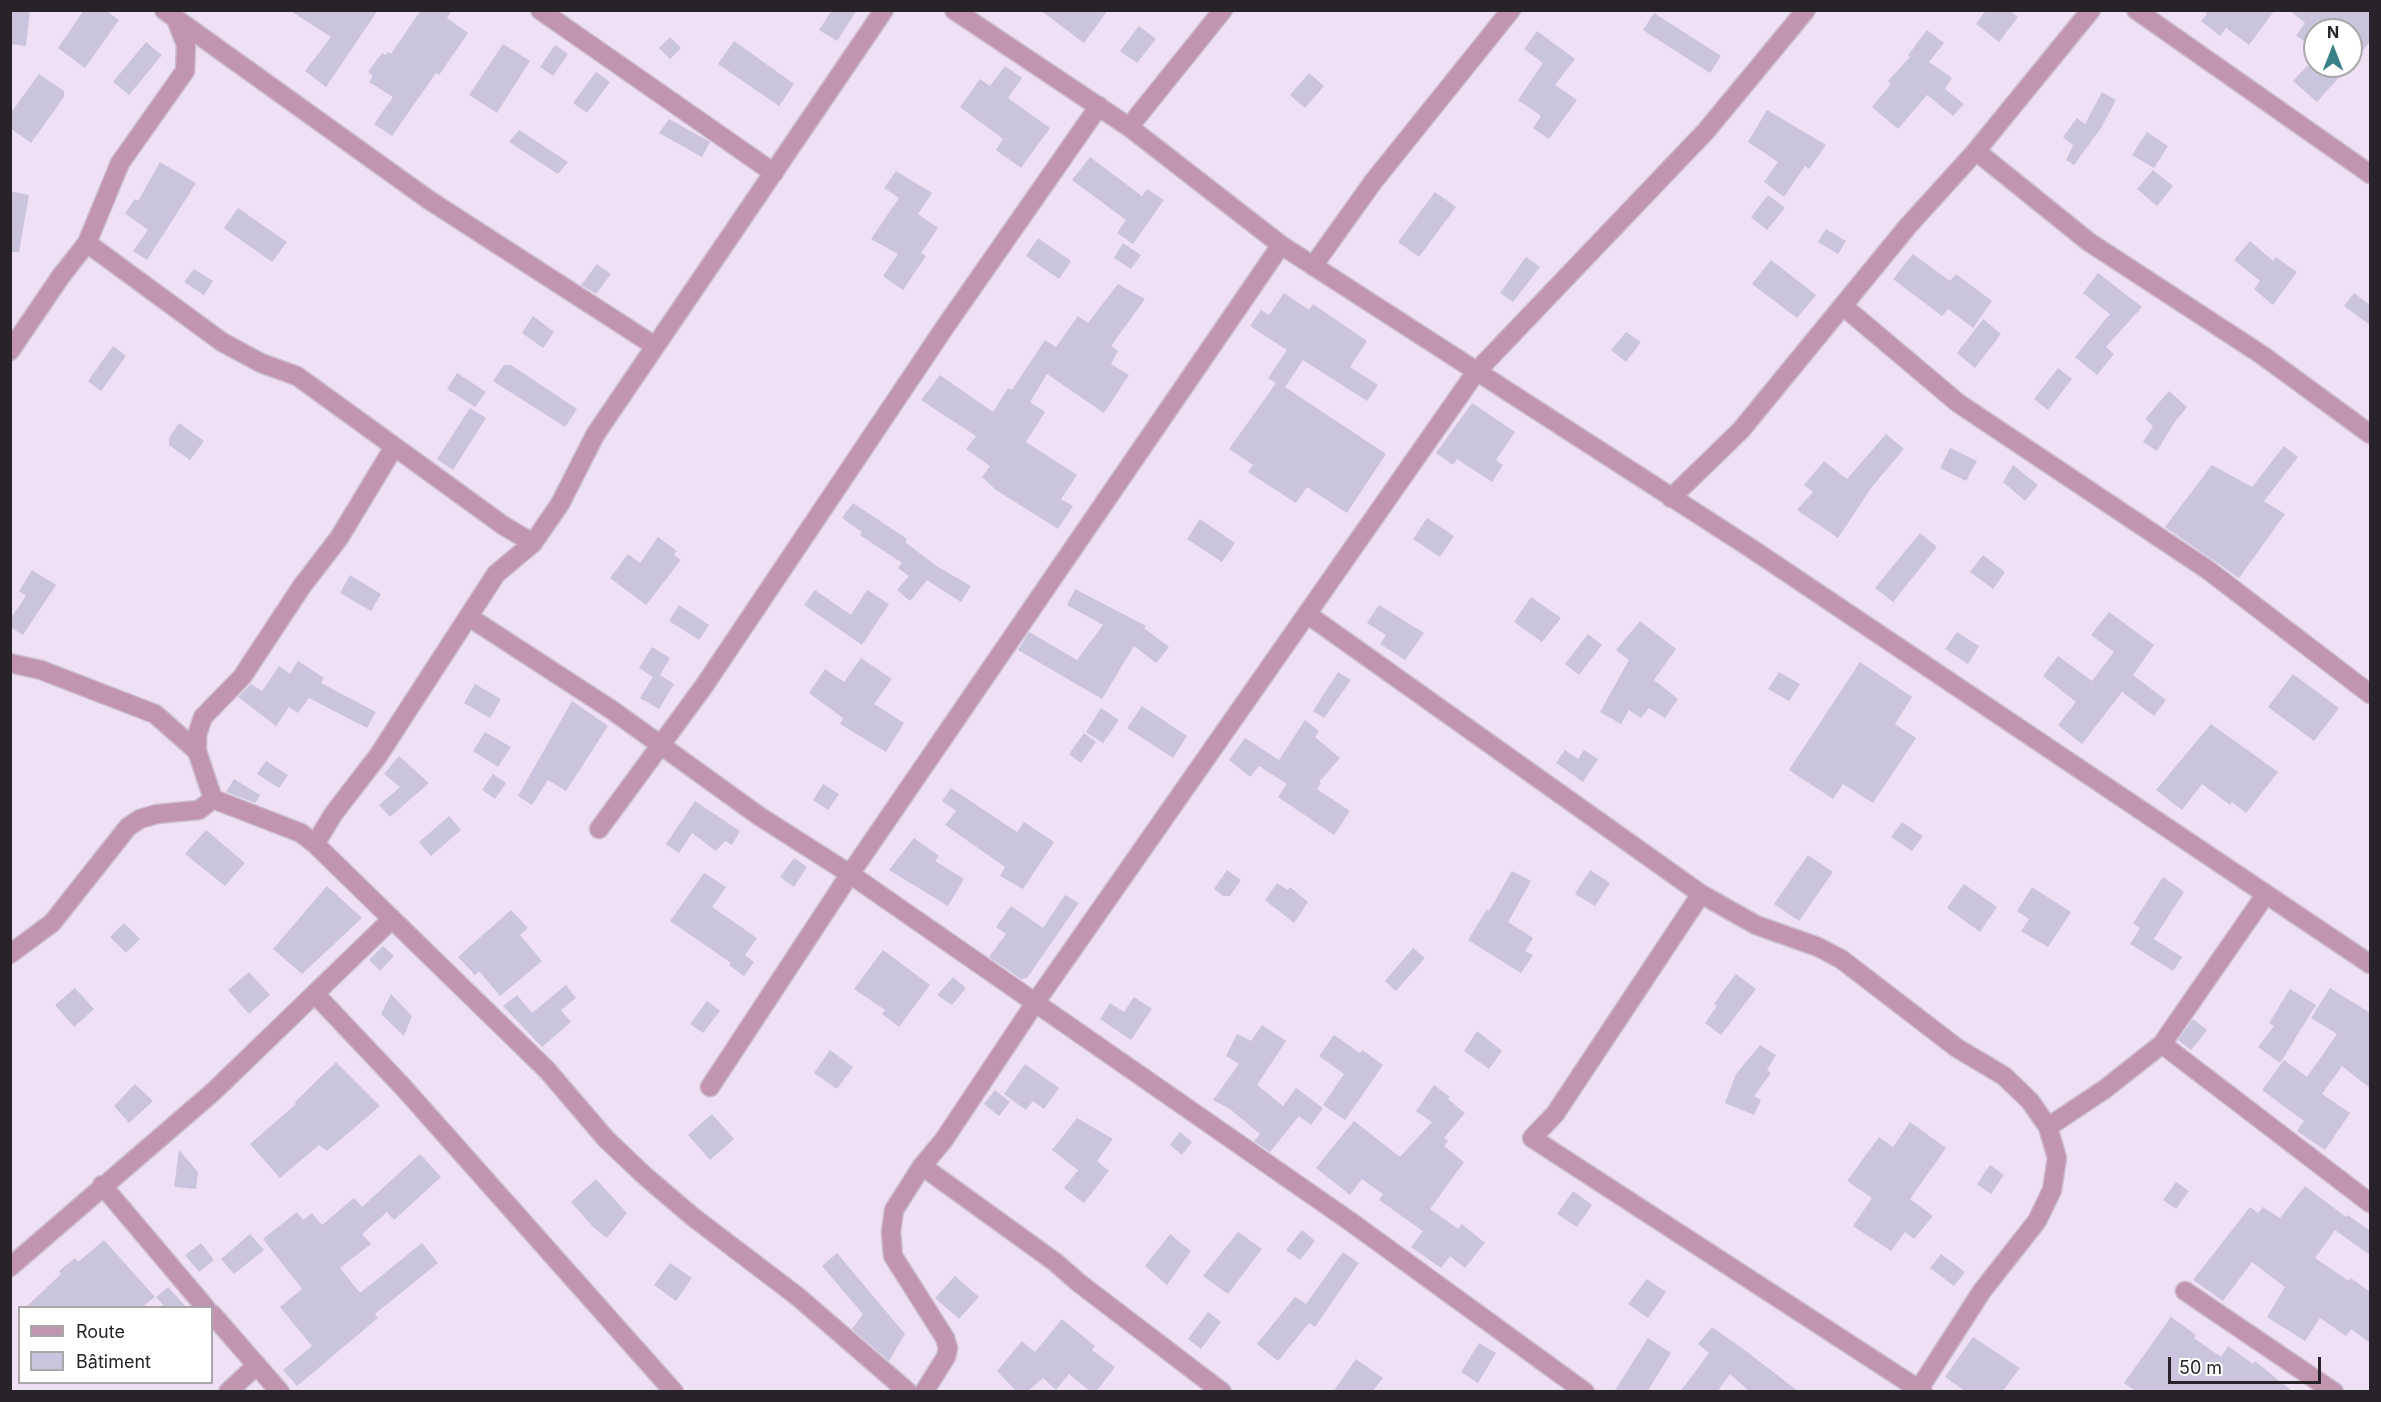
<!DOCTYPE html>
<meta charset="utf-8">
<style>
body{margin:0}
#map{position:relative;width:2381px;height:1402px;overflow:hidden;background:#f0e0f5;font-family:Inter,sans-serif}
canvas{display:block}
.frame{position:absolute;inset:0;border:12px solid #28222a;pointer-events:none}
.legend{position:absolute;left:18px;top:1306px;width:195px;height:78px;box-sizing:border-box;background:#fff;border:2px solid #a9a7aa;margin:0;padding:8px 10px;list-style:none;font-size:18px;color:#28222a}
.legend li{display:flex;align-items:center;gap:12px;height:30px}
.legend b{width:30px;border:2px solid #a9a7aa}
.north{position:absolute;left:2303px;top:18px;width:60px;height:60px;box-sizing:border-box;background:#fff;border:2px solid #a9a7aa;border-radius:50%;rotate:0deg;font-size:16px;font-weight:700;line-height:24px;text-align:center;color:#28222a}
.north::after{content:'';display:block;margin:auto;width:21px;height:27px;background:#398089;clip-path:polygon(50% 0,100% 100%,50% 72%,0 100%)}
.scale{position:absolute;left:2168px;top:1357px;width:153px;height:27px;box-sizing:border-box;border:3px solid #28222a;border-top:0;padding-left:8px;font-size:18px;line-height:21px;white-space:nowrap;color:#28222a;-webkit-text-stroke:4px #fff;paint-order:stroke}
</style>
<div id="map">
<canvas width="2381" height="1402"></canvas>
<div class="frame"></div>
<ul class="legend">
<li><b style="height:8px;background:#c194af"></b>Route</li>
<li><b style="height:16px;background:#cac4dc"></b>Bâtiment</li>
</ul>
<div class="north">N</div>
<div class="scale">50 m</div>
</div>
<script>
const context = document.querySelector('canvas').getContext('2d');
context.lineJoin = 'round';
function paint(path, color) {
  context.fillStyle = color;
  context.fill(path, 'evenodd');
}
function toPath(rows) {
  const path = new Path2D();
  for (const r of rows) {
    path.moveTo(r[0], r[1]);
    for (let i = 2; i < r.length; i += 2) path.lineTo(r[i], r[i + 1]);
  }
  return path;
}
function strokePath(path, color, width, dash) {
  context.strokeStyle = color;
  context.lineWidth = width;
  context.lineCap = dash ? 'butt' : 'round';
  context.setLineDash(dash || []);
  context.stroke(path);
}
const building = toPath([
 [10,10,30,10,26,46,10,44],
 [84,10,105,10,119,20,85,68,58,48],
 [289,10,378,10,326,87,305,71,331,37],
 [421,10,452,10,447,18,468,33,439,75,436,73,392,136,374,124,393,97,369,82,373,76,368,72,382,53,386,55,388,52,391,54],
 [832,10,857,10,837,41,819,30],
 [1040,10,1108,10,1084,43],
 [1986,10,2009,10,2018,17,1999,42,1976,24],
 [2203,10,2275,10,2249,45,2226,28,2220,36,2201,21,2207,14],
 [2289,10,2370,10,2370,42,2351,64,2351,30,2315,30,2315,48,2296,36,2305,23],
 [1654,13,1721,56,1710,73,1643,30],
 [1139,26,1156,39,1137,63,1120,51],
 [1927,30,1944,43,1929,62,1952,78,1945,89,1964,104,1953,116,1927,95,1898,129,1872,107,1891,84,1888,81,1910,57,1908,55],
 [1537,31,1575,59,1555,85,1577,100,1549,139,1533,128,1541,116,1518,100,1543,63,1524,49],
 [670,37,681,48,670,59,659,48],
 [734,41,794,84,779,106,718,64],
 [146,42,162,55,129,95,113,82],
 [503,44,530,61,497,113,469,95],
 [555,45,568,54,553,76,540,67],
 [1005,66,1022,78,1008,98,1050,128,1021,168,996,150,1003,139,960,107,980,79,990,86],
 [2307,66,2349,66,2317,102,2293,81],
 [596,72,610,82,587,113,573,103],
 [1309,73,1324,86,1305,108,1290,95],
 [39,74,64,91,64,97,31,143,10,128,10,114],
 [2102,92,2116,100,2101,128,2074,165,2066,160,2073,145,2063,137,2077,118,2085,124],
 [1767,110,1826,145,1809,169,1805,166,1784,197,1764,182,1778,162,1748,142],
 [669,119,710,142,702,157,659,133],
 [519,130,568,162,558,174,509,142],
 [2147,132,2168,146,2154,168,2132,155],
 [1090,157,1142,196,1147,189,1164,200,1133,244,1117,233,1126,220,1072,180],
 [160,162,196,183,147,260,133,251,148,230,125,213,135,199,138,201],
 [2153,170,2173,186,2157,206,2137,189],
 [896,171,932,193,918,214,938,228,921,253,926,256,903,290,883,276,898,254,871,239,899,198,884,188],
 [10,191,29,195,19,252,10,252],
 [1435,192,1456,207,1419,257,1398,242],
 [1768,195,1785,208,1767,230,1751,217],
 [238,208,287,242,272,262,224,228],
 [1826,229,1846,241,1838,254,1818,242],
 [1038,238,1071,261,1059,279,1026,256],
 [2250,241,2273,261,2276,257,2297,272,2273,305,2254,289,2260,281,2234,260],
 [1123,243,1141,255,1131,269,1114,258],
 [1913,254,1950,281,1956,274,1992,301,1973,328,1948,309,1942,316,1893,279],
 [1526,257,1540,267,1513,302,1500,293],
 [1771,260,1816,295,1797,318,1752,284],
 [597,264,611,274,596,294,581,285],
 [194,269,213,281,204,295,184,282],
 [2098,273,2142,307,2106,347,2114,354,2097,375,2075,357,2110,314,2083,293],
 [1118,284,1145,299,1111,346,1118,351,1111,364,1129,375,1104,413,1047,374,1030,402,1045,412,1026,442,1077,475,1061,499,1073,506,1058,529,996,490,982,477,990,466,966,449,976,436,921,400,940,375,993,412,1008,388,1012,390,1045,340,1056,347,1078,316,1088,323],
 [1284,293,1309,310,1313,304,1367,341,1350,367,1378,385,1367,401,1303,360,1285,387,1386,454,1347,513,1307,487,1296,503,1248,472,1253,465,1229,449,1276,383,1268,378,1287,350,1250,326,1261,310,1269,315],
 [2354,293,2370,305,2370,325,2344,306],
 [533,316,554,332,543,348,522,333],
 [1983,319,2001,334,1975,368,1957,353],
 [1626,332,1641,342,1626,362,1611,350],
 [113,346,126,356,101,391,88,381],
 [504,365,511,365,577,409,565,427,493,381],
 [2058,368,2072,379,2048,410,2034,399],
 [457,373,486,392,475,407,447,389],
 [2169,391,2187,407,2174,423,2157,451,2143,442,2153,426,2145,419],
 [1472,403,1515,432,1496,460,1503,465,1492,482,1457,459,1453,465,1436,453],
 [470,408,486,418,453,470,437,459],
 [179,423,204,441,190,460,169,445,169,438],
 [1886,434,1904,449,1871,488,1838,538,1797,510,1813,492,1804,485,1824,461,1847,479],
 [2284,446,2298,457,2264,501,2285,514,2239,578,2165,527,2212,465,2252,487],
 [1950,448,1977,461,1966,481,1940,468],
 [2013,465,2038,485,2025,501,2003,482],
 [853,503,907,539,905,542,938,567,971,586,961,602,927,580,910,601,897,590,909,576,898,568,902,563,860,535,862,532,842,518],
 [1427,518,1454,536,1440,557,1413,539],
 [1200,519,1235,543,1222,562,1187,539],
 [1920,533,1937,547,1893,602,1875,588],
 [658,537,677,551,674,555,681,560,646,605,610,578,628,554,640,563],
 [1983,555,2005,572,1993,589,1970,572],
 [32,570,56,585,23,635,10,627,10,619,26,596,19,591],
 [350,575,381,594,371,611,340,593],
 [1075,589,1146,626,1144,628,1169,647,1156,663,1134,646,1102,699,1018,650,1029,632,1077,660,1103,625,1067,605],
 [815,590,851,615,867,590,889,604,862,645,804,605],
 [1531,597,1561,618,1542,642,1514,622],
 [679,605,709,625,699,640,669,621],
 [1379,605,1424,633,1405,660,1380,644,1386,635,1367,623],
 [2109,612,2154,645,2133,675,2166,700,2154,716,2122,692,2082,744,2058,725,2076,702,2043,676,2058,656,2092,681,2114,652,2091,635],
 [1640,621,1676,649,1654,680,1678,699,1665,718,1649,708,1641,718,1629,710,1621,724,1600,712,1629,660,1616,650],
 [1957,632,1979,646,1968,664,1945,649],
 [1588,634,1602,645,1579,675,1565,664],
 [652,647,670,658,660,675,674,684,659,709,640,698,653,677,639,668],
 [861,658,892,679,874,704,904,723,886,752,840,724,843,718,809,693,825,669,844,682],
 [298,661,324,678,321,683,376,712,367,728,309,698,298,713,289,707,276,726,238,697,251,684,262,691,279,666,290,674],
 [1860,662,1912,697,1895,724,1916,738,1873,803,1843,784,1833,799,1789,770],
 [1338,672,1351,680,1324,718,1313,711],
 [1779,672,1800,684,1789,701,1768,689],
 [2293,674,2339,708,2314,741,2268,707],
 [475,684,501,699,490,718,464,703],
 [572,701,608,726,566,791,548,780,532,805,518,796],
 [1142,706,1187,736,1173,758,1127,728],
 [1101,708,1119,720,1103,743,1086,732],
 [1305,720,1319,731,1315,737,1340,758,1319,782,1321,783,1317,789,1350,811,1334,835,1278,797,1287,784,1259,766,1250,777,1229,760,1245,738,1279,760],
 [2211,724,2278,772,2246,813,2232,802,2230,805,2202,784,2182,810,2156,790],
 [485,732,511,747,498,767,473,751],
 [1084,733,1096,742,1081,763,1069,754],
 [1565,750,1578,759,1584,750,1598,759,1583,782,1556,763],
 [399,756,429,783,390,817,379,805,400,787,384,774],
 [266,761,288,775,279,788,257,774],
 [493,774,506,783,495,799,482,790],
 [234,779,260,795,255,803,226,792],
 [823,784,839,794,828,810,813,800],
 [951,788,1017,832,1024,822,1054,842,1023,889,1000,876,1005,867,945,825,956,811,942,801],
 [695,801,740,831,732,845,725,841,716,851,692,833,679,853,666,844],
 [449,816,461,830,431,856,419,842],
 [1902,822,1923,836,1912,851,1891,837],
 [206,830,245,863,225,886,185,854],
 [914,838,939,856,935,861,964,879,948,906,889,870],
 [1808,855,1833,872,1799,921,1774,904],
 [794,858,807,867,794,887,780,877],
 [1227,870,1241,880,1230,896,1223,896,1214,889],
 [1590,870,1610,883,1595,906,1575,894],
 [1512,871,1531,881,1508,922,1533,938,1525,951,1533,955,1521,973,1468,940,1487,909,1489,911],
 [704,873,726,887,712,907,757,938,745,955,754,962,744,976,729,965,731,963,670,921],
 [2163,877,2184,892,2154,939,2182,957,2173,971,2130,944,2140,928,2133,923],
 [1277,883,1288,890,1290,887,1308,902,1294,923,1265,900],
 [1964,884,1997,907,1980,932,1947,908],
 [327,886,362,918,302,974,273,949],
 [2032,887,2071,912,2048,947,2021,931,2029,919,2017,911],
 [1065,895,1079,903,1027,978,1021,979,989,957,1006,934,996,927,1011,906,1043,928],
 [511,910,528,928,520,935,542,961,500,996,479,971,475,975,458,957],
 [124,923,140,939,126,953,110,937],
 [383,946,394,956,380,971,369,960],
 [1413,948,1425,958,1396,991,1385,981],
 [883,950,930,985,899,1027,882,1014,885,1010,854,989],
 [249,972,270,995,249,1014,228,990],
 [1736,974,1756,989,1721,1035,1705,1023,1717,1006,1714,1004,1723,991],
 [953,977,966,988,952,1005,937,995],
 [566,985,576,998,561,1010,571,1022,542,1047,503,1006,517,995,532,1013],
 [75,988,94,1009,74,1027,55,1005],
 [2330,988,2370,1013,2370,1088,2342,1066,2322,1094,2350,1113,2325,1150,2297,1131,2304,1121,2262,1090,2284,1060,2307,1077,2337,1034,2311,1018],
 [2290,989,2316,1005,2280,1063,2258,1047,2274,1026,2269,1023],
 [391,994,412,1016,404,1036,381,1014],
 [1134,997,1152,1009,1131,1040,1100,1019,1110,1003,1124,1012],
 [707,1001,720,1011,703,1033,690,1024],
 [2193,1019,2207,1030,2191,1050,2178,1040],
 [1262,1025,1286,1041,1257,1085,1283,1106,1296,1088,1323,1108,1311,1125,1299,1116,1270,1152,1254,1141,1260,1134,1230,1109,1213,1100,1239,1064,1226,1056,1237,1034,1251,1041],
 [1477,1031,1502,1051,1489,1069,1464,1051],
 [1334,1035,1360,1053,1362,1050,1383,1065,1345,1120,1323,1105,1344,1074,1319,1056],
 [1760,1045,1776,1055,1767,1070,1771,1073,1754,1096,1761,1100,1754,1115,1725,1103,1736,1074],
 [830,1050,853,1067,837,1089,814,1073],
 [336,1062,380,1106,327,1151,319,1145,280,1178,250,1144,296,1104,295,1102],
 [1025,1064,1059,1088,1044,1109,1033,1101,1026,1110,1004,1094],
 [135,1084,153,1101,129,1123,114,1106],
 [1434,1085,1450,1097,1448,1099,1465,1113,1444,1138,1448,1141,1444,1146,1464,1162,1430,1209,1458,1229,1462,1224,1485,1243,1465,1268,1450,1256,1441,1268,1411,1247,1423,1231,1379,1200,1383,1194,1362,1179,1350,1195,1316,1168,1354,1121,1400,1157,1432,1122,1416,1111],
 [995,1090,1010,1102,999,1116,984,1104],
 [712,1114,734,1139,710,1160,688,1135],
 [1077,1118,1113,1139,1097,1161,1109,1171,1084,1203,1064,1188,1078,1170,1052,1150],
 [1910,1122,1946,1148,1910,1199,1933,1216,1914,1239,1905,1232,1891,1251,1853,1226,1872,1198,1847,1181,1879,1137,1893,1147],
 [1180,1132,1192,1142,1182,1155,1170,1145],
 [179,1150,198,1172,196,1189,174,1187],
 [420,1154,441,1177,394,1220,387,1212,362,1234,371,1244,340,1268,360,1293,422,1243,438,1263,375,1314,378,1318,297,1386,283,1370,312,1346,280,1307,302,1289,263,1239,297,1212,303,1220,312,1213,322,1225,354,1198,362,1207],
 [1990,1165,2004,1175,1991,1194,1977,1184],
 [596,1179,627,1213,607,1238,593,1227,571,1202],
 [2176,1182,2189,1191,2176,1209,2163,1200],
 [2305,1186,2346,1217,2348,1215,2370,1231,2370,1255,2335,1230,2315,1258,2349,1281,2351,1278,2370,1292,2370,1343,2351,1329,2346,1336,2320,1318,2305,1341,2267,1317,2285,1287,2252,1262,2223,1301,2193,1280,2250,1207,2258,1213,2263,1207,2280,1218],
 [1573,1191,1592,1205,1577,1227,1557,1214],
 [1302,1230,1315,1241,1300,1260,1286,1250],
 [1238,1232,1262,1249,1228,1294,1203,1276],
 [250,1234,264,1250,234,1274,221,1259],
 [1170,1234,1191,1251,1167,1285,1145,1266],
 [104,1240,155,1297,141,1308,25,1308,61,1274,59,1271,75,1258,78,1262],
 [201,1243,214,1260,199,1272,185,1255],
 [1343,1252,1359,1263,1315,1327,1309,1323,1278,1361,1257,1344,1295,1297,1306,1304],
 [837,1253,905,1334,889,1361,852,1329,863,1314,822,1266],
 [1941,1254,1965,1272,1954,1286,1930,1268],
 [670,1263,692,1278,676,1301,654,1285],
 [955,1276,979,1297,959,1319,935,1298],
 [1647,1279,1666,1292,1648,1318,1628,1304],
 [168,1287,187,1308,166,1308,156,1297],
 [1208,1312,1221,1322,1201,1349,1188,1339],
 [2171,1317,2196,1335,2194,1338,2221,1357,2228,1346,2253,1364,2255,1361,2293,1392,2137,1392,2124,1383],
 [1062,1319,1095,1346,1092,1350,1115,1367,1096,1392,1091,1392,1069,1374,1056,1390,1043,1378,1027,1392,1017,1392,997,1371,1022,1341,1035,1352],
 [1712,1327,1746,1351,1799,1392,1750,1392,1730,1374,1717,1392,1680,1392,1709,1353,1698,1344],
 [1973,1337,2020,1368,2002,1392,1966,1392,1945,1377],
 [1648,1338,1671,1353,1647,1392,1614,1392],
 [1479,1343,1496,1353,1478,1383,1461,1372],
 [1356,1359,1383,1378,1372,1392,1333,1392]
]);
const street = toPath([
 [164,10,429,200,655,346],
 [540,10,774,173],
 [954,10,1129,127,1281,245,1752,549,2370,964],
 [2136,10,2370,174],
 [1129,127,1223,10],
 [1976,151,2089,242,2262,355,2370,434],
 [87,243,222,342,261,363,297,376,504,526,533,543],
 [1313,266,1373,182,1511,10],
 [1843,306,1958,403,2208,570,2370,694],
 [10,351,61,276,87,243,120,163,185,71,186,45,176,19],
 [1671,498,1741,430,1908,226,1976,151,2091,10],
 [1307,614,1701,894,1756,925,1818,947,1841,959,1957,1048,2004,1076,2030,1101,2048,1127,2057,1158,2052,1190,2037,1221,1982,1291,1919,1389],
 [469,617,612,710,759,816,850,874,1351,1222,1585,1392],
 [10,663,41,670,155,714,197,751],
 [213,799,301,833,315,844,547,1070,606,1139,645,1176,693,1217,797,1296,908,1392],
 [213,799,197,751,197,735,203,717,242,677,302,586,339,538,394,447],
 [599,829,704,686,945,327,1099,106],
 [315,844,334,813,378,756,496,574,533,543,560,504,595,435,884,10],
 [1701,894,1555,1114,1532,1138,1923,1392],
 [10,954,52,923,128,827,140,819,157,814,199,810,213,799],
 [315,994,403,1087,674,1392],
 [2162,1044,2370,1203],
 [710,1087,850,874,1281,245],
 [2048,1127,2105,1089,2162,1044,2266,894],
 [922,1166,1055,1262,1079,1283,1222,1392],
 [102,1185,206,1308],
 [10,1267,213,1092,391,920],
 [2185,1291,2334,1392],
 [212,1314,280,1392],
 [228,1392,257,1365],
 [924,1392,946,1357,948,1348,945,1338,893,1256,891,1232,894,1210,922,1166,943,1141,1035,1003,1476,372,1706,131,1806,10]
]);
paint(building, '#cac4dc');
strokePath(street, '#ccbed0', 21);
strokePath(street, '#c194af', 18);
</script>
